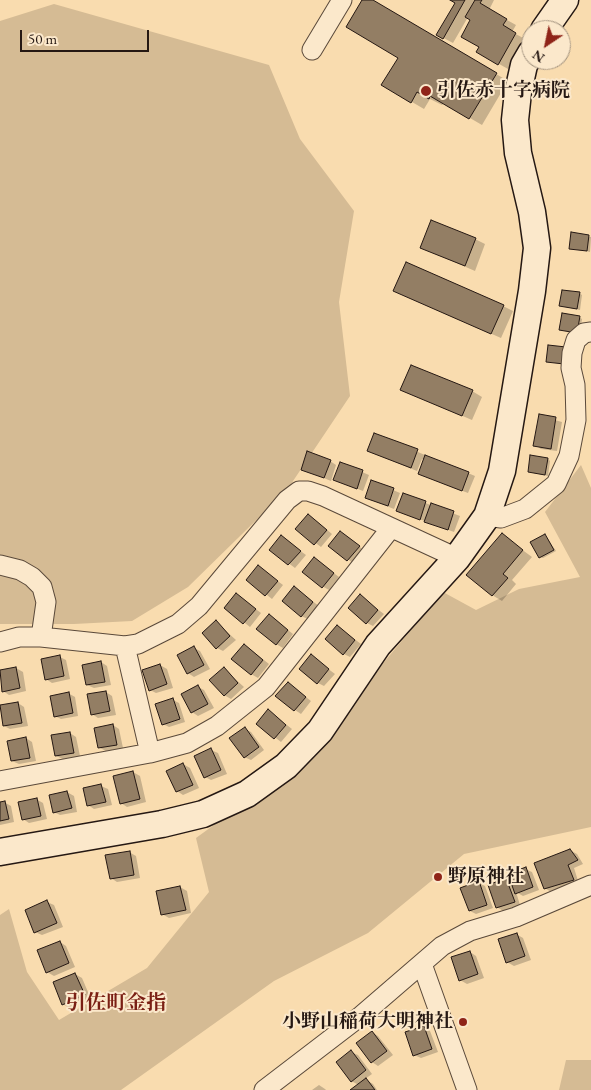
<!DOCTYPE html>
<meta charset="utf-8">
<style>
body{margin:0}
#map{position:relative;width:591px;height:1090px;overflow:hidden;background:#f9dcaf;font-family:"EB Garamond",serif}
canvas{display:block}
.north{position:absolute;left:521px;top:20px;width:50px;height:50px;box-sizing:border-box;background:#fbe8cb;border:1px solid #a59581;border-radius:50%;rotate:214deg;font-size:14px;font-weight:700;line-height:20px;text-align:center;color:#251813}
.north::after{content:'';display:block;margin:auto;width:18px;height:22px;background:#8f2418;clip-path:polygon(50% 0,100% 100%,50% 72%,0 100%)}
.scale{position:absolute;left:20px;top:30px;width:129px;height:22px;box-sizing:border-box;border:2px solid #251813;border-top:0;padding-left:6px;font-size:15px;line-height:18px;white-space:nowrap;color:#251813;-webkit-text-stroke:4px #fbe8cb;paint-order:stroke}
</style>
<div id="map">
<canvas width="591" height="1090"></canvas>
<div class="north">N</div>
<div class="scale">50 m</div>
</div>
<script>
const context = document.querySelector('canvas').getContext('2d');
context.lineJoin = 'round';
function paint(path, color) {
  context.fillStyle = color;
  context.fill(path, 'evenodd');
}
function toPath(rows) {
  const path = new Path2D();
  for (const r of rows) {
    path.moveTo(r[0], r[1]);
    for (let i = 2; i < r.length; i += 2) path.lineTo(r[i], r[i + 1]);
  }
  return path;
}
function strokePath(path, color, width, dash) {
  context.strokeStyle = color;
  context.lineWidth = width;
  context.lineCap = dash ? 'butt' : 'round';
  context.setLineDash(dash || []);
  context.stroke(path);
}
function label(font, color, halo, rows, align = 'center') {
  context.font = font + ' "EB Garamond","Noto Serif JP",serif';
  context.lineWidth = 4;
  context.setLineDash([]);
  context.textBaseline = 'middle';
  context.strokeStyle = halo;
  context.fillStyle = color;
  for (const [text, x, y, turn = 0] of rows) {
    context.save();
    context.translate(x, y);
    context.rotate((+turn || 0) * Math.PI / 180);
    context.textAlign = isNaN(turn) ? turn : align;
    if (halo) context.strokeText(text, 0, 0);
    context.fillText(text, 0, 0);
    context.restore();
  }
}
const green = toPath([
 [54,4,269,65,300,139,354,211,339,302,350,396,287,490,188,587,132,621,74,624,0,624,0,21],
 [581,465,591,488,591,827,464,854,368,933,274,981,121,1090,0,1090,0,915,9,909,27,972,59,1020,147,968,209,892,196,838,299,763,443,592,476,610,519,589,580,577,545,512],
 [566,1060,591,1060,591,1090,559,1090]
]);
const shadow = toPath([
 [364,0,370,0,508,81,482,125,444,103,442,105,430,99,424,109,383,85,399,57],
 [452,0,494,0,489,10,516,25,512,32,525,39,508,69,478,52,481,47,472,20,468,17,453,43,438,35,457,3],
 [572,233,591,237,590,252,570,248],
 [475,239,485,244,475,271,422,248],
 [579,293,582,295,580,310,561,306],
 [405,296,503,306,513,311,501,338],
 [579,317,582,319,580,333,560,329],
 [402,390,472,391,482,397,472,420],
 [540,416,562,422,557,451,541,449,535,445],
 [375,434,475,476,468,493,426,477,424,460,422,459,417,471,368,451],
 [548,459,550,461,548,476,529,472],
 [330,461,336,465,331,481,302,469],
 [341,463,369,475,363,491,335,480],
 [372,481,400,493,394,509,366,498],
 [404,495,460,516,454,532,398,511],
 [314,519,332,534,321,547,297,529],
 [340,532,365,551,354,564,330,545],
 [502,535,532,557,512,580,516,584,502,601,492,595],
 [545,535,556,551,543,558,540,557],
 [281,537,306,555,295,568,271,550],
 [315,559,339,577,329,590,322,586],
 [259,567,283,585,272,599,248,580],
 [294,588,319,606,308,619,301,616],
 [237,595,261,613,250,627,226,608],
 [360,596,384,614,373,626,367,623],
 [275,620,293,634,283,648,276,644],
 [216,622,236,640,223,651,217,648],
 [337,626,361,644,350,657,344,654],
 [194,648,200,651,210,669,194,677,188,673],
 [250,649,269,664,258,678,251,674],
 [311,656,335,674,324,686,318,683],
 [60,657,66,660,70,679,52,683,46,679],
 [101,662,107,666,111,685,94,688,87,685],
 [160,665,167,669,173,688,156,693,150,690],
 [16,668,23,672,26,691,9,695,3,691,0,672],
 [224,669,244,687,231,699,224,695],
 [288,683,311,701,301,714,295,710],
 [198,687,204,690,214,708,198,716,192,712],
 [106,692,112,696,116,715,98,718,92,714],
 [68,693,75,697,78,716,61,719,55,716],
 [173,700,179,703,185,722,169,727,163,724],
 [18,703,24,707,28,726,10,729,4,726,0,707],
 [274,715,292,729,281,742,258,724],
 [113,725,119,729,123,748,106,751,100,748],
 [245,729,251,732,264,750,251,760,244,757],
 [70,733,76,737,80,756,63,759,56,756],
 [26,738,32,742,36,761,19,764,12,761],
 [211,750,218,753,227,774,211,780,205,777],
 [183,764,190,768,199,788,183,795,177,791],
 [133,772,140,776,146,802,127,807,121,803],
 [101,786,108,789,112,805,94,809,88,805],
 [67,792,74,796,77,812,60,815,54,812],
 [36,799,43,803,47,819,29,823,23,819],
 [4,802,11,806,14,822,0,825,0,803],
 [570,850,577,854,583,864,574,868,579,884,551,892,545,888],
 [129,852,136,856,140,878,117,882,111,878],
 [525,869,532,872,539,890,523,896,516,892,520,905,503,911,497,907,506,880,513,883],
 [479,883,485,886,493,908,476,914,470,911],
 [180,887,187,891,191,913,169,918,162,914],
 [47,902,54,905,63,927,42,935,35,932],
 [516,934,523,938,531,960,514,966,507,962],
 [60,942,66,946,75,967,54,976,47,972],
 [470,952,476,956,484,978,467,984,460,980],
 [75,974,82,978,91,999,69,1008,63,1004],
 [424,1027,430,1031,438,1052,421,1058,414,1055],
 [372,1032,378,1036,393,1055,378,1066,372,1062],
 [351,1052,358,1055,372,1074,365,1079,373,1084,377,1090,352,1090,359,1085,351,1081],
 [319,1085,325,1089,326,1090,312,1090]
]);
const building = toPath([
 [362,0,373,0,497,73,469,119,430,96,429,99,417,92,411,103,381,85,398,58,346,27,362,0],
 [450,0,465,0,443,39,436,35,455,3,450,0],
 [475,0,482,0,480,3,507,19,503,25,516,33,498,65,476,52,479,47,461,37,470,20,465,17,475,0],
 [431,220,476,238,465,266,420,248,431,220],
 [571,232,589,235,587,251,569,249,571,232],
 [406,262,504,305,491,334,393,291,406,262],
 [562,290,580,292,577,309,559,306,562,290],
 [562,313,580,316,577,333,559,330,562,313],
 [548,345,566,347,564,364,546,362,548,345],
 [411,365,473,390,462,416,400,390,411,365],
 [539,414,556,417,551,449,533,446,539,414],
 [374,433,418,449,411,468,367,451,374,433],
 [307,451,331,460,324,478,301,470,307,451],
 [425,455,469,472,462,491,418,474,425,455],
 [530,455,548,458,545,475,528,472,530,455],
 [340,462,363,470,357,489,333,480,340,462],
 [371,480,394,488,388,506,365,498,371,480],
 [403,493,426,501,420,520,396,511,403,493],
 [431,503,454,511,448,530,424,522,431,503],
 [308,514,327,530,314,545,295,529,308,514],
 [340,531,360,546,347,561,328,546,340,531],
 [502,533,523,550,503,574,508,578,492,596,466,575,502,533],
 [545,534,554,550,539,558,530,542,545,534],
 [281,535,301,551,288,565,269,550,281,535],
 [314,557,334,573,322,588,302,572,314,557],
 [258,565,278,581,265,596,246,580,258,565],
 [294,586,313,602,301,617,282,601,294,586],
 [236,593,256,609,243,624,224,608,236,593],
 [360,594,378,610,366,624,348,608,360,594],
 [269,614,288,630,276,645,256,629,269,614],
 [216,620,230,636,216,649,202,633,216,620],
 [337,625,355,640,343,655,325,639,337,625],
 [244,644,263,660,251,675,231,659,244,644],
 [194,646,204,665,187,674,177,655,194,646],
 [311,654,329,669,317,684,299,669,311,654],
 [60,655,64,676,45,680,41,659,60,655],
 [101,661,105,682,86,685,82,665,101,661],
 [160,664,167,684,149,691,142,670,160,664],
 [16,667,20,688,2,692,0,670,16,667],
 [224,667,238,683,224,696,209,680,224,667],
 [288,682,306,697,294,711,275,696,288,682],
 [198,685,208,704,191,713,181,694,198,685],
 [106,691,110,711,91,715,87,694,106,691],
 [69,692,73,713,54,717,50,696,69,692],
 [173,698,180,719,162,725,155,704,173,698],
 [18,702,22,723,3,726,0,705,18,702],
 [268,709,286,725,274,739,256,724,268,709],
 [113,724,117,745,98,748,94,728,113,724],
 [245,727,259,747,244,758,229,738,245,727],
 [70,732,74,753,55,756,51,735,70,732],
 [26,737,30,758,11,761,7,741,26,737],
 [211,748,221,770,204,778,194,756,211,748],
 [183,763,193,785,176,792,166,771,183,763],
 [133,771,140,799,120,804,113,776,133,771],
 [101,784,106,802,87,806,83,788,101,784],
 [67,791,72,808,53,813,49,795,67,791],
 [37,798,41,816,22,820,18,802,37,798],
 [5,801,9,819,0,821,0,802,5,801],
 [570,849,578,860,568,865,574,880,544,889,534,863,570,849],
 [130,851,134,875,110,879,105,855,130,851],
 [526,867,533,887,515,894,508,874,526,867],
 [506,878,515,902,496,908,488,885,506,878],
 [479,881,487,905,469,911,460,888,479,881],
 [180,886,186,910,161,915,156,891,180,886],
 [47,900,57,923,34,933,25,910,47,900],
 [517,933,525,956,506,963,498,939,517,933],
 [60,941,69,963,46,973,37,950,60,941],
 [470,951,478,974,459,981,451,957,470,951],
 [75,973,85,995,62,1005,53,982,75,973],
 [424,1026,432,1049,413,1056,405,1032,424,1026],
 [372,1031,387,1051,371,1063,356,1043,372,1031],
 [351,1050,366,1070,351,1082,336,1062,351,1050],
 [366,1078,375,1090,350,1090,366,1078]
]);
const street = toPath([
 [312,50,342,0],
 [487,516,501,518,525,509,556,484,569,456,576,420,575,385,571,368,572,353,576,340,584,333,591,332],
 [0,565,20,570,32,577,42,587,46,602,41,637],
 [0,642,19,637,41,637,125,646,138,644,178,624,199,606,287,500,299,491,308,491,323,496,457,558],
 [125,646,150,753],
 [0,781,150,753,187,743,217,726,266,687,391,528],
 [422,964,467,1090],
 [264,1090,362,1015,442,946,470,931,516,917,591,885]
]);
const secondary = toPath([
 [544,30,565,0],
 [0,852,162,824,203,814,247,794,286,766,320,731,378,645,457,558,487,516,502,471,532,291,537,248,532,212,518,153,515,120,518,92,524,65,531,53]
]);
const markers = [
 [426,91,6,"#8f2418"],
 [438,877,5,"#8f2418"],
 [463,1022,5,"#8f2418"]
];
const poiNames = [
 ["引佐赤十字病院",437,91],
 ["野原神社",448,877],
 ["小野山稲荷大明神社",453,1022,"right"]
];
const neighbourhoodNames = [
 ["引佐町金指",116,1004]
];
paint(green, '#d5bb94');
paint(shadow, '#0003');
paint(building, '#937e64');
strokePath(building, '#251813', 1);
strokePath(street, '#5a493a', 21);
strokePath(secondary, '#251813', 29);
strokePath(street, '#fbe8cb', 19);
strokePath(secondary, '#fbe8cb', 26);
for (const [x, y, r, color] of markers) {
  const dot = new Path2D();
  dot.arc(x, y, r, 0, 2 * Math.PI);
  context.fillStyle = color;
  context.fill(dot);
  strokePath(dot, '#fbe8cb', 2);
}
label('bold 19px', '#251813', '#fbe8cb', poiNames, 'left');
label('bold 20px', '#7a1f14', '#fbe8cb', neighbourhoodNames);
</script>
